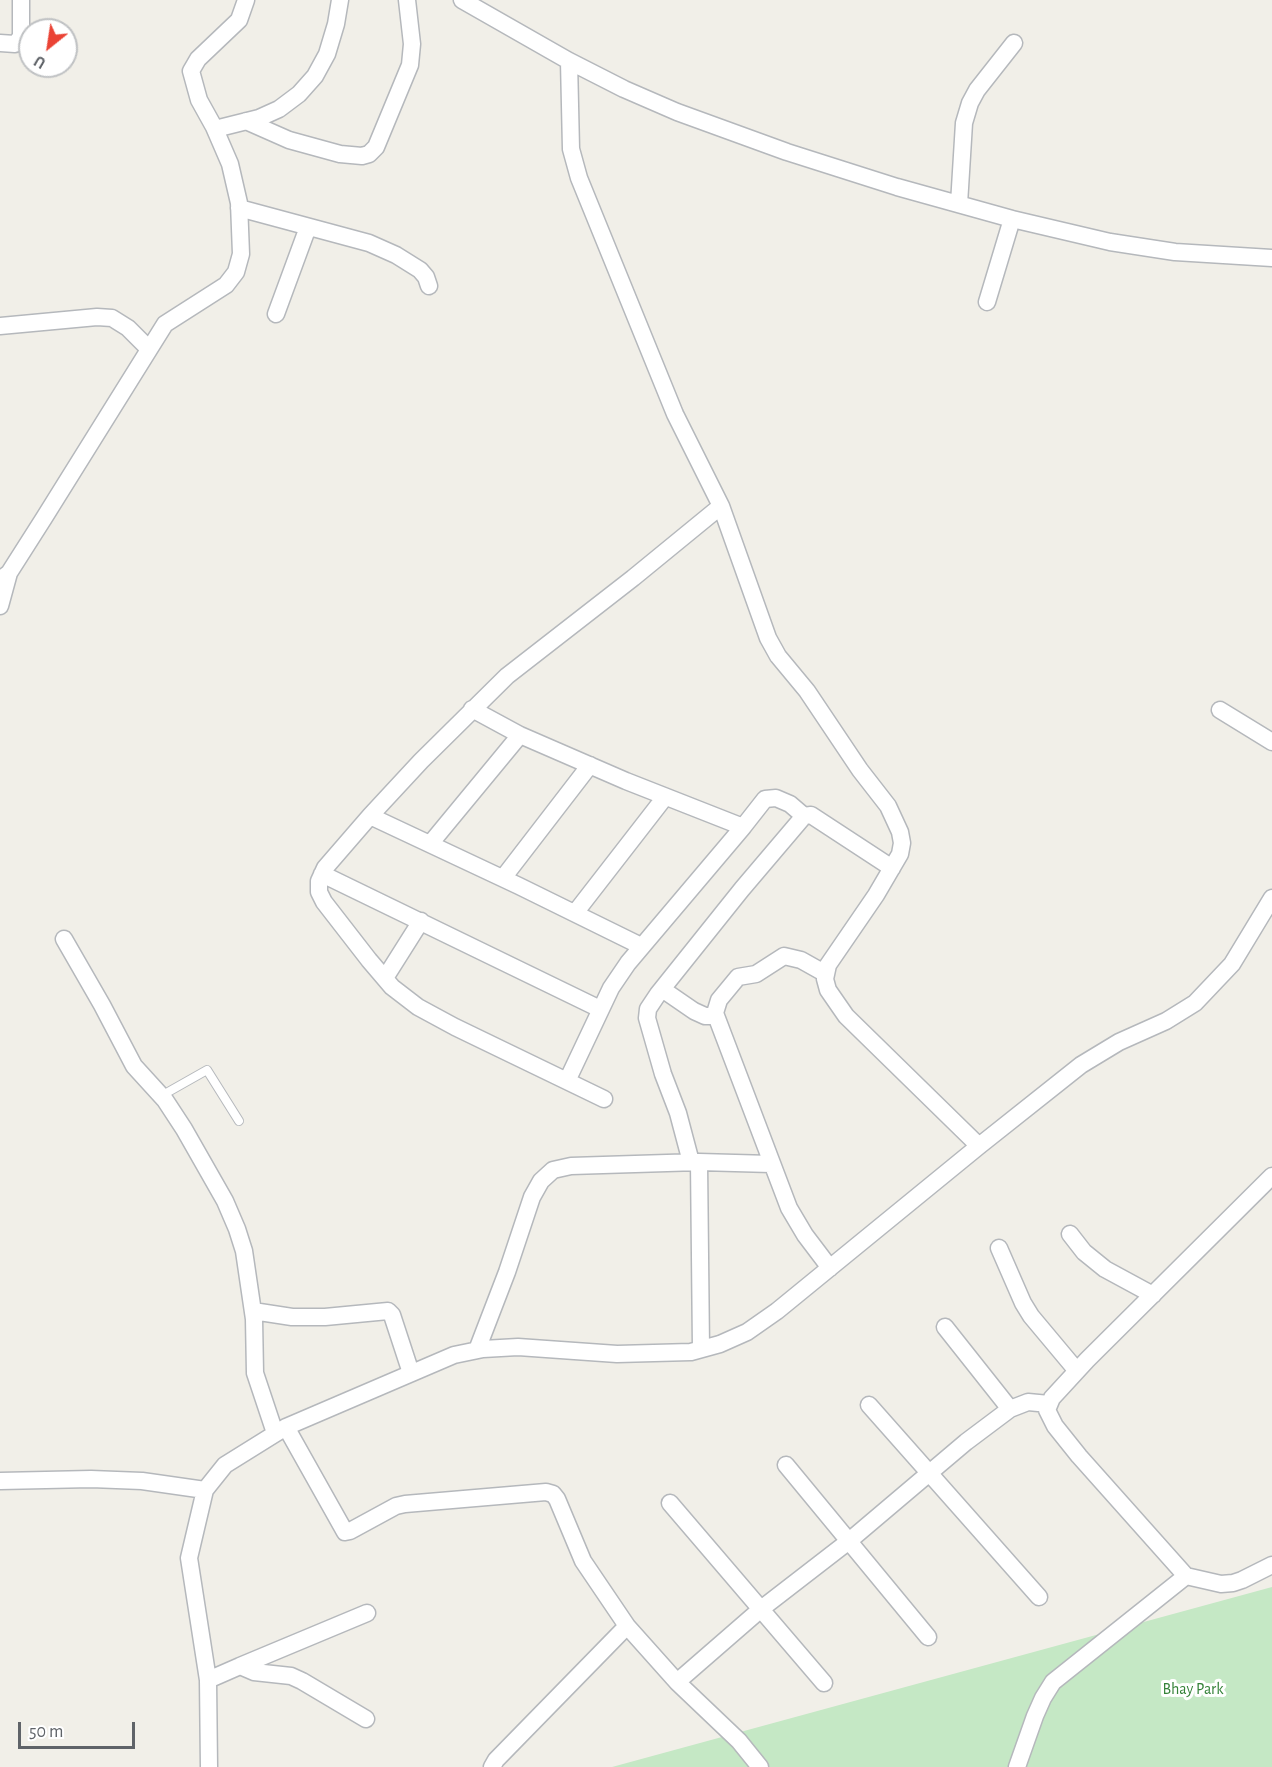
<!DOCTYPE html>
<style>
body{margin:0}
#map{position:relative;width:1272px;height:1767px;overflow:hidden;background:#f1efe8;font-family:"Alegreya Sans",sans-serif}
canvas{display:block}
.north{position:absolute;left:18px;top:18px;width:60px;height:60px;box-sizing:border-box;background:#fff;border:2px solid #bfc1c3;border-radius:50%;rotate:210deg;font-size:16px;font-weight:700;line-height:24px;text-align:center;color:#5f6368}
.north::after{content:'';display:block;margin:auto;width:21px;height:27px;background:#ea4335;clip-path:polygon(50% 0,100% 100%,50% 72%,0 100%)}
.scale{position:absolute;left:18px;top:1722px;width:117px;height:27px;box-sizing:border-box;border:3px solid #5f6368;border-top:0;padding-left:8px;font-size:18px;line-height:21px;white-space:nowrap;color:#5f6368;-webkit-text-stroke:4px #fff;paint-order:stroke}
</style>
<div id="map">
<canvas width="1272" height="1767"></canvas>
<div class="north">U</div>
<div class="scale">50 m</div>
</div>
<script>
const context = document.querySelector('canvas').getContext('2d');
context.lineJoin = 'round';
function paint(path, color) {
  context.fillStyle = color;
  context.fill(path, 'evenodd');
}
function toPath(rows) {
  const path = new Path2D();
  for (const r of rows) {
    path.moveTo(r[0], r[1]);
    for (let i = 2; i < r.length; i += 2) path.lineTo(r[i], r[i + 1]);
  }
  return path;
}
function strokePath(path, color, width, dash) {
  context.strokeStyle = color;
  context.lineWidth = width;
  context.lineCap = dash ? 'butt' : 'round';
  context.setLineDash(dash || []);
  context.stroke(path);
}
function label(font, color, halo, rows, align = 'center') {
  context.font = font + ' "Alegreya Sans",sans-serif';
  context.lineWidth = 6;
  context.setLineDash([]);
  context.textBaseline = 'middle';
  context.strokeStyle = halo;
  context.fillStyle = color;
  for (const [text, x, y, turn = 0] of rows) {
    context.save();
    context.translate(x, y);
    context.rotate((+turn || 0) * Math.PI / 180);
    context.textAlign = isNaN(turn) ? turn : align;
    if (halo) context.strokeText(text, 0, 0);
    context.fillText(text, 0, 0);
    context.restore();
  }
}
const green = toPath([
 [1272,1587,1272,1767,612,1767]
]);
const service = toPath([
 [161,1096,207,1070,239,1121]
]);
const minor = toPath([
 [462,0,569,61,624,89,677,112,787,152,897,187,1012,219,1110,242,1175,252,1272,258],
 [0,43,15,44,21,37,21,0],
 [569,61,571,149,579,178,675,414,721,506,768,638,778,656,807,691,860,770,888,806,900,832,902,843,900,854,876,895,828,965,825,979,828,990,846,1016,979,1146],
 [246,121,289,140,340,154,362,156,369,154,376,147,410,65,412,44,407,0],
 [215,129,259,118,279,109,299,94,315,76,327,54,336,24,340,0],
 [959,204,964,123,970,103,977,90,1014,43],
 [239,208,369,243,396,255,420,270,426,277,429,286],
 [987,302,1012,219],
 [276,314,308,227],
 [0,326,97,317,112,318,128,328,149,349],
 [0,580,9,573,44,518,165,324,226,285,236,272,241,254,239,203,230,164,214,127,199,100,191,71,198,59,239,20,246,0],
 [0,606,9,573],
 [472,709,520,735,626,781,743,827,628,963,611,988,567,1081],
 [1220,710,1272,742],
 [370,816,519,886,641,946],
 [743,827,765,799,776,798,790,804,804,816],
 [430,844,520,735],
 [322,874,600,1009],
 [503,878,590,765],
 [575,913,665,797],
 [64,939,102,1005,134,1066,165,1100,184,1129,225,1201,237,1229,244,1251,254,1319,255,1373,275,1433],
 [826,974,801,960,784,956,756,974,738,977,719,1000,715,1013,789,1208,805,1235,830,1268],
 [385,978,421,921],
 [662,989,694,1011,705,1016,716,1016],
 [604,1099,455,1027,418,1007,392,987,369,960,324,902,319,892,319,881,325,868,370,816,421,761,507,676,633,578,721,506],
 [691,1162,678,1113,663,1074,647,1018,648,1009,658,994,742,889,804,816,811,815,892,868],
 [699,1162,701,1349],
 [1272,1176,1087,1360,1052,1398,1047,1410,1055,1426,1079,1456,1186,1576,1221,1584,1233,1583,1242,1580,1272,1565],
 [1070,1234,1084,1252,1105,1269,1153,1295],
 [999,1248,1023,1303,1031,1316,1077,1371],
 [253,1311,292,1317,325,1317,388,1311,392,1315,411,1373],
 [945,1327,1010,1409],
 [477,1350,507,1272,532,1197,541,1181,553,1170,571,1166,699,1162,771,1164],
 [869,1405,1039,1597],
 [286,1427,345,1532,350,1531,396,1506,405,1504,546,1492,553,1494,557,1499,583,1561,627,1626,677,1682],
 [786,1465,928,1637],
 [0,1481,91,1479,142,1481,205,1490],
 [670,1503,824,1683],
 [240,1666,367,1613],
 [208,1680,240,1666,254,1672,291,1676,302,1681,366,1719],
 [209,1767,208,1680,189,1558,205,1490,225,1465,286,1427,454,1355,483,1349,518,1347,617,1354,691,1352,720,1344,747,1332,777,1311,979,1146,1081,1065,1119,1042,1166,1021,1195,1003,1232,964,1272,898],
 [492,1767,496,1760,627,1626],
 [760,1767,739,1741,677,1682,761,1609,849,1541,966,1442,1010,1409,1028,1402,1049,1404],
 [1017,1767,1035,1716,1043,1698,1053,1682,1186,1576]
]);
const parkNames = [
 ["Bhay Park",1193,1689]
];
paint(green, '#c5e8c5');
strokePath(service, '#b5b8bc', 10);
strokePath(minor, '#b5b8bc', 19);
strokePath(service, '#fff', 8);
strokePath(minor, '#fff', 16);
label('16px', '#348238', '#fff', parkNames);
</script>
